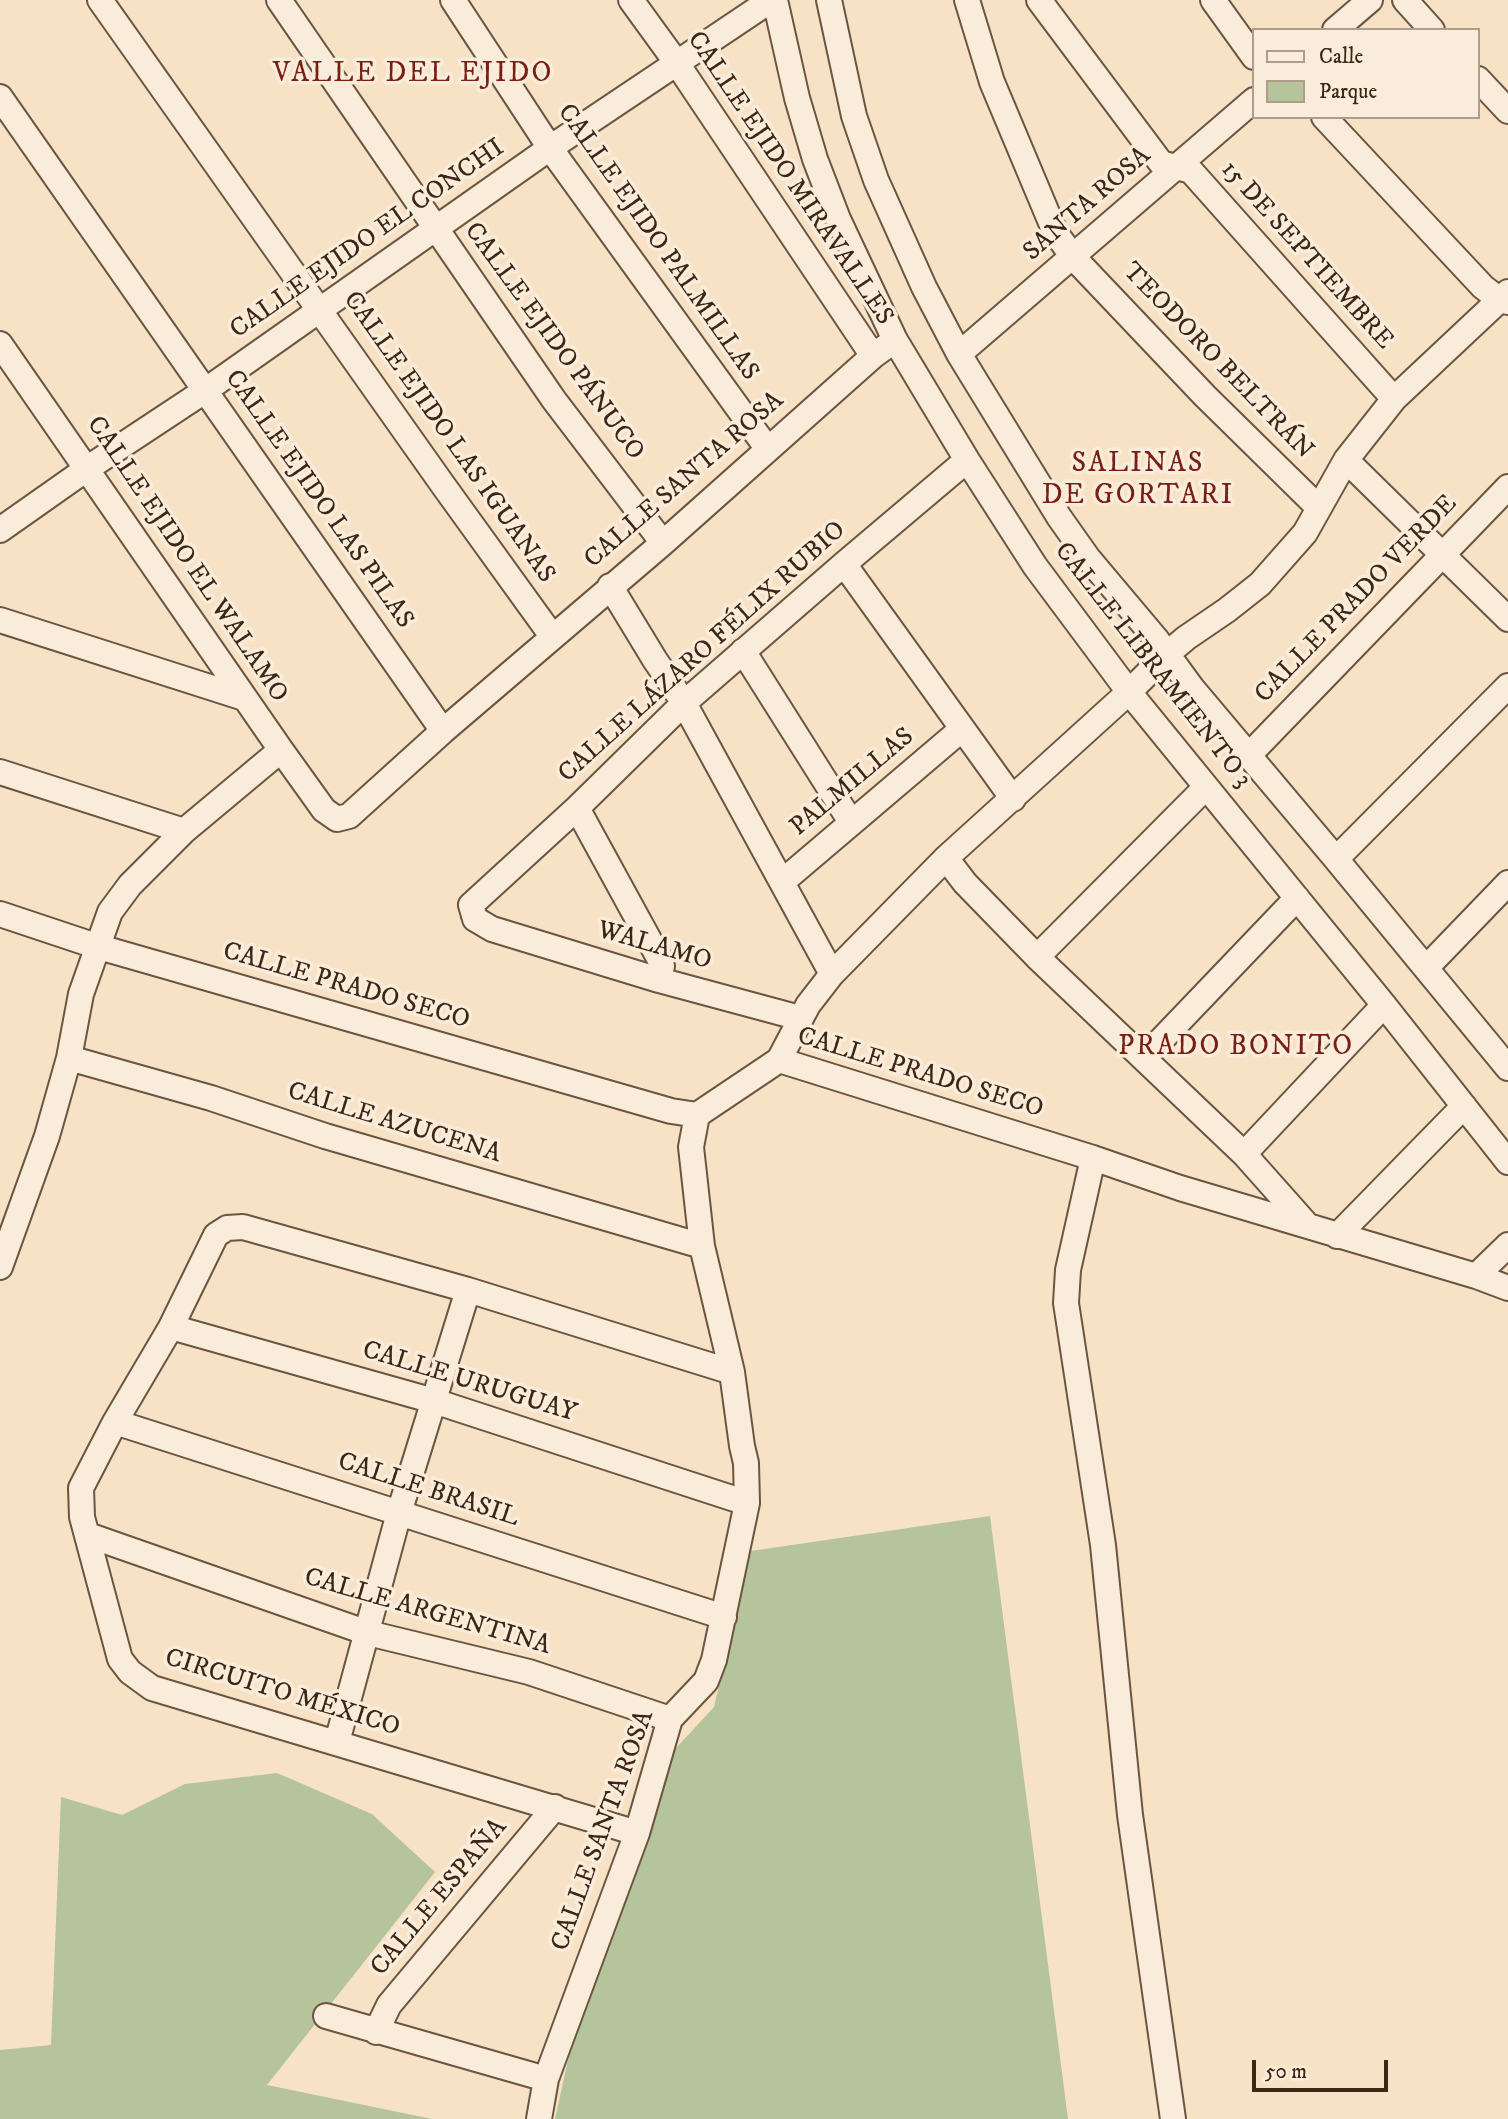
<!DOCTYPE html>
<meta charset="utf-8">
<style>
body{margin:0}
#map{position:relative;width:1508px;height:2119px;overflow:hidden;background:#f7e2c6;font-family:"IM FELL DW Pica",serif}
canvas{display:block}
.legend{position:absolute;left:1252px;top:28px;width:228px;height:91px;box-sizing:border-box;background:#faecda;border:2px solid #ae9d8b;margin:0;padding:9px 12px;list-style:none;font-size:21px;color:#3c2615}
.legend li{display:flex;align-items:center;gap:14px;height:35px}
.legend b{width:35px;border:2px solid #ae9d8b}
.scale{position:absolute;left:1252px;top:2060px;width:136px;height:32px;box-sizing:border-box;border:4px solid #3c2615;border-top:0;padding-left:9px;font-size:21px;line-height:24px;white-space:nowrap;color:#3c2615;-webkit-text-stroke:5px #faecda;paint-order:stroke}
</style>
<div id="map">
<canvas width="1508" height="2119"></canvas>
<ul class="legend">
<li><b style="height:9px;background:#faecda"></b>Calle</li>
<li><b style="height:19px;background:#b6c49b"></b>Parque</li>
</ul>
<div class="scale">50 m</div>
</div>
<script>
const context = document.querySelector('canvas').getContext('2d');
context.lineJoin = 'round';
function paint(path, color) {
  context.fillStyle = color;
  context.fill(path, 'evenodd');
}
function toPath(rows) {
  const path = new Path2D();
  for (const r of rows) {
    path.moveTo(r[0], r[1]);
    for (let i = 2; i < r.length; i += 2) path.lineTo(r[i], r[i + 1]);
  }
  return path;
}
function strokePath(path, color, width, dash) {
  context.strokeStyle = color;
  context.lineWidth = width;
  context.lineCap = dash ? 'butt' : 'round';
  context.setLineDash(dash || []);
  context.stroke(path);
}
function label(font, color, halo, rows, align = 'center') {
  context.font = font + ' "IM FELL DW Pica",serif';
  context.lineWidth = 7;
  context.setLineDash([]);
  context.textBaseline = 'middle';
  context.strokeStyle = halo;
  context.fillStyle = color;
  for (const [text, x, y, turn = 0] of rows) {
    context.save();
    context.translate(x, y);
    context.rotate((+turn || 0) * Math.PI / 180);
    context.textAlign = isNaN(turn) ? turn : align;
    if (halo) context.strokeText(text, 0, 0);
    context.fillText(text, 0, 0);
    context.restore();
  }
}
const green = toPath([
 [990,1516,1068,2119,555,2119,568,2060,676,1748,714,1707,751,1551],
 [277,1773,372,1814,435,1872,267,2085,432,2119,0,2119,0,2050,51,2045,61,1797,122,1815,185,1784]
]);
const minor = toPath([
 [100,0,443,485,552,636],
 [279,0,554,400,663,543],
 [453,0,550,148,767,448],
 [631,0,676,62,873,356],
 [775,0,797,98,815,159,838,219,895,340,967,460,1035,566,1129,692,1384,1005,1508,1162],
 [829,0,854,116,876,180,924,287,959,354,1059,517,1088,558,1157,640,1192,688,1336,859,1508,1068],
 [967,0,992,82,1055,232,1073,257,1205,396,1319,508],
 [1039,0,1161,163,1191,171,1394,399],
 [1213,0,1254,57],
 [1405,0,1432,30],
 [1335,30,1370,0],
 [1478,79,1508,111],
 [0,97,443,731],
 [1324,117,1483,287,1500,300,1508,302],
 [0,344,281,750,324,810,337,819,349,816,443,731,663,543,873,356,895,340],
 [959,354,1254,100],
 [1346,460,1508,619],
 [0,530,88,468,206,390,550,148,771,0],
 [844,564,1013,799],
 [610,586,655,660,684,703,832,974],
 [0,620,244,698],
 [743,651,851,822],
 [1249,755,1508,487],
 [0,772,184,831],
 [577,808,659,958,662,966,659,980],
 [946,858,965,883,1037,957,1244,1154,1308,1226],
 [1336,859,1508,686],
 [782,882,962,729],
 [0,914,99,947,671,1111,697,1115,779,1060],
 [1037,957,1206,787],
 [1426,968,1508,883],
 [800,1018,659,980,492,929,475,919,471,905,577,808,684,703,844,564,967,460],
 [69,1058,211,1098,325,1136,702,1246],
 [1144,1058,1297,898],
 [779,1060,808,1005,832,974,946,858,1129,692,1166,655,1186,638,1227,610,1260,584,1305,533,1346,460,1394,399,1508,292],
 [779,1060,1093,1158,1180,1188,1476,1276,1508,1288],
 [1244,1154,1384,1005],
 [1093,1158,1068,1270,1066,1303,1103,1545,1130,1815,1173,2119],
 [1337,1236,1464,1106],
 [0,1267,47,1136,69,1058,81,994,110,912,130,885,184,831,281,750],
 [1476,1276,1508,1245],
 [171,1327,434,1401,747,1503],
 [115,1422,724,1617],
 [88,1535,368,1633,529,1672,670,1719],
 [337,1742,399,1513,468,1290],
 [637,1833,152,1688,130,1672,120,1659,82,1517,81,1488,115,1422,171,1327,216,1235,227,1228,243,1227,468,1290,732,1372],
 [326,2016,546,2079],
 [376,2032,389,2005,555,1807],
 [539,2119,546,2079,637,1833,670,1719,706,1681,714,1660,747,1503,746,1463,742,1446,732,1372,702,1246,691,1147,697,1115]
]);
const streetNames = [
 ["CALLE EJIDO MIRAVALLES",789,179,56],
 ["SANTA ROSA",1088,205,-41],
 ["CALLE EJIDO EL CONCHI",368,240,-35],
 ["CALLE EJIDO PALMILLAS",657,243,55],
 ["15 DE SEPTIEMBRE",1306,256,48],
 ["CALLE EJIDO PÁNUCO",553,342,54],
 ["TEODORO BELTRÁN",1217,362,46],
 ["CALLE EJIDO LAS IGUANAS",448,438,55],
 ["CALLE SANTA ROSA",685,481,-41],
 ["CALLE EJIDO LAS PILAS",318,500,55],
 ["CALLE EJIDO EL WALAMO",186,560,56],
 ["CALLE PRADO VERDE",1357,600,-46],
 ["CALLE LÁZARO FÉLIX RUBIO",703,653,-42],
 ["CALLE LIBRAMIENTO 3",1152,666,52],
 ["PALMILLAS",853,783,-40],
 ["WALAMO",654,947,16],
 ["CALLE PRADO SECO",346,987,16],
 ["CALLE PRADO SECO",920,1074,17],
 ["CALLE AZUCENA",394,1124,17],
 ["CALLE URUGUAY",469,1383,17],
 ["CALLE BRASIL",428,1491,18],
 ["CALLE ARGENTINA",427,1613,16],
 ["CIRCUITO MÉXICO",282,1694,17],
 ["CALLE SANTA ROSA",604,1831,-70],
 ["CALLE ESPAÑA",440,1898,-50]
];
const neighbourhoodNames = [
 ["VALLE DEL EJIDO",413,75],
 ["SALINAS",1138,465],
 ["DE GORTARI",1138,497],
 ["PRADO BONITO",1236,1048]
];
paint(green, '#b6c49b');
strokePath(minor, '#6b5541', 28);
strokePath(minor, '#faecda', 24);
label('26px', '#3c2615', '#faecda', streetNames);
context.letterSpacing = '2px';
label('28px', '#7a1f14', '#faecda', neighbourhoodNames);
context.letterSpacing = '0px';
</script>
